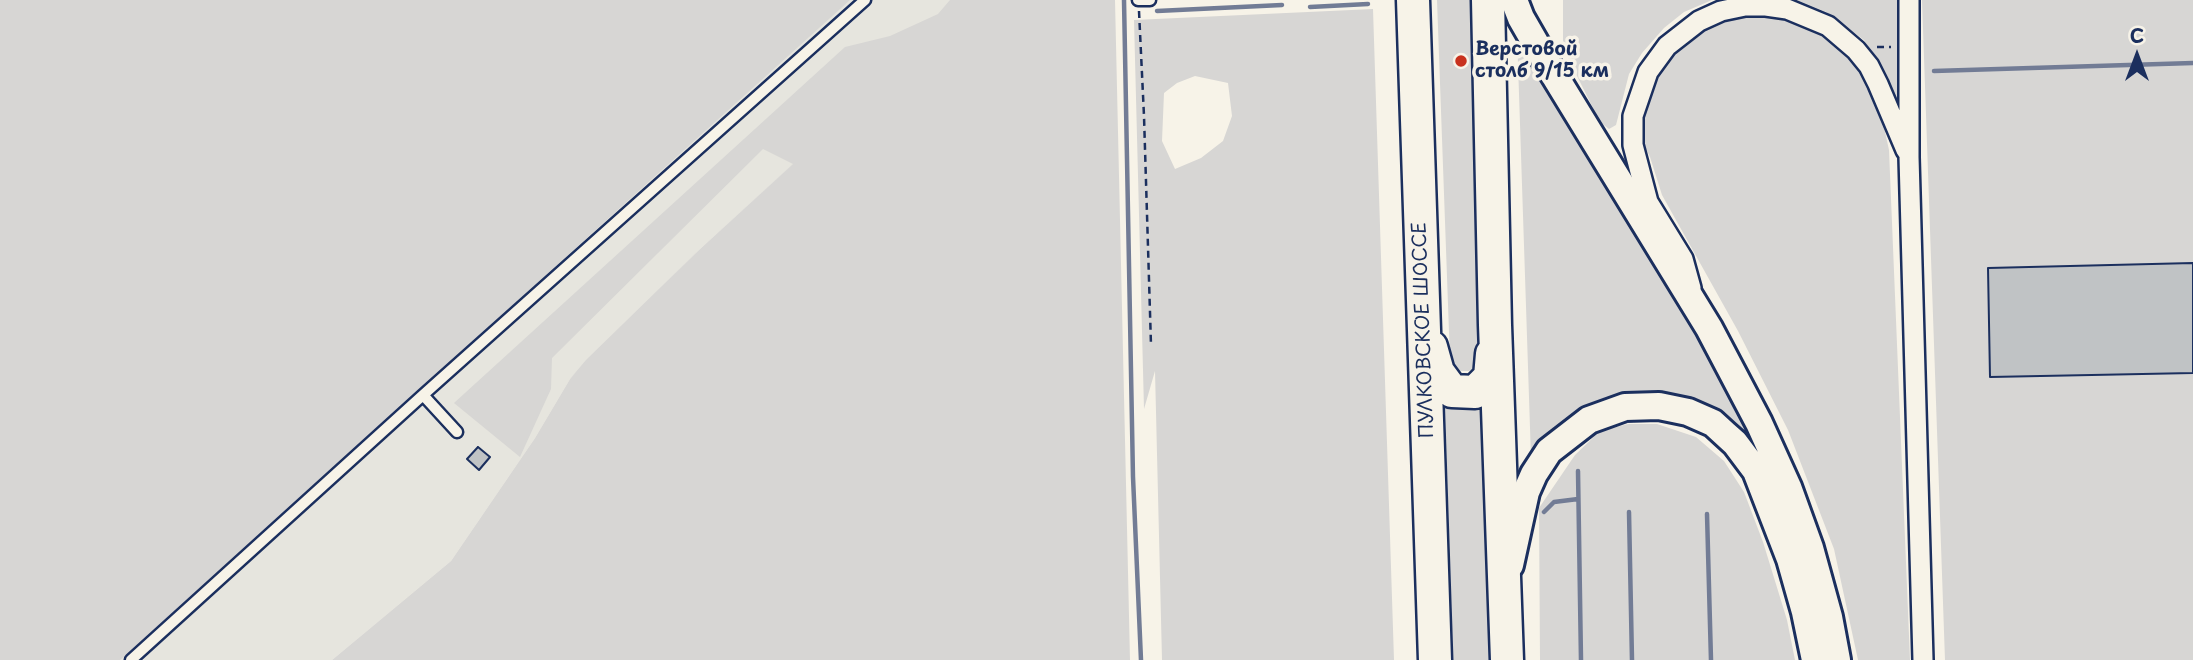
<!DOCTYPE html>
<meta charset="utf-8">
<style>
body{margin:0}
#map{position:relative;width:2193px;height:660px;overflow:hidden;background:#f7f3e8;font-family:"Playpen Sans",sans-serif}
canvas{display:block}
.north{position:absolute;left:2102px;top:21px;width:70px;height:70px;-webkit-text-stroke:5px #f7f3e8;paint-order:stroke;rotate:0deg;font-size:19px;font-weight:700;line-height:28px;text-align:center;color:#1b2f5e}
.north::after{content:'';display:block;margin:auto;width:24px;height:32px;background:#1b2f5e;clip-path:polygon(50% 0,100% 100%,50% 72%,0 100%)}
</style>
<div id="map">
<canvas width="2193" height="660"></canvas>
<div class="north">С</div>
</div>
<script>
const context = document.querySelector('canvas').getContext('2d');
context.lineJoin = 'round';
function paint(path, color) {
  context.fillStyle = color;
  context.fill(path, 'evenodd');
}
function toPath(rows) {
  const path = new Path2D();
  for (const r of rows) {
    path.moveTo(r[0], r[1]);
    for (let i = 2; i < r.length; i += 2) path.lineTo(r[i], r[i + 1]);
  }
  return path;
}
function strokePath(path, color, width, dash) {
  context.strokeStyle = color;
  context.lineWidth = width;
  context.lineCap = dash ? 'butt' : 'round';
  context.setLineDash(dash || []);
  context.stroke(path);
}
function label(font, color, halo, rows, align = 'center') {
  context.font = font + ' "Playpen Sans",sans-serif';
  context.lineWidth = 7;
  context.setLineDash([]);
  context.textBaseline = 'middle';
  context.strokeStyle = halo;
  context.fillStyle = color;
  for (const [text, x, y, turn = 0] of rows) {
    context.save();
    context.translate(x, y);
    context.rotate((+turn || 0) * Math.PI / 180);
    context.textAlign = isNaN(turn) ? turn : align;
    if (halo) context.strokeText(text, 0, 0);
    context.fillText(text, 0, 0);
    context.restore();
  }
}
const built = toPath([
 [0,0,1094,0,819,141,700,249,570,379,535,438,451,561,332,660,0,660]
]);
const green = toPath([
 [0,0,850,0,120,660,0,660],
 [950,0,1115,0,1130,660,332,660,451,561,535,438,570,379,586,360,700,249,793,164,763,149,552,358,551,389,520,457,454,403,845,47,890,36,938,14],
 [1437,0,1475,0,1481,354,1477,367,1469,371,1459,371,1450,360],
 [1563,0,1712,0,1684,12,1664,28,1642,53,1629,74,1616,125,1609,129,1600,122,1563,48],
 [1797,0,1902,0,1901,114,1886,77,1864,40,1826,12],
 [1922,0,2193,0,2193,660,1945,660],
 [1373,9,1394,660,1162,660,1155,371,1144,409,1134,20],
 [1195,76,1228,83,1232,116,1223,141,1201,158,1175,169,1162,141,1164,93,1177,83],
 [1740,15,1771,16,1803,21,1853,54,1879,104,1889,150,1910,660,1858,660,1834,549,1788,430,1738,331,1662,195,1650,157,1639,135,1655,74,1678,47,1706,26],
 [1517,33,1677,295,1765,454,1809,598,1713,411,1577,414,1548,437,1531,458],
 [1445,401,1461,407,1469,407,1486,402,1494,660,1453,660],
 [1628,424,1657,424,1696,437,1724,461,1744,492,1763,542,1787,620,1795,660,1540,660,1539,508,1575,455,1600,431]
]);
const stream = toPath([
 [1124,0,1133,477,1141,660],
 [1310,7,1368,4],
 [1157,11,1282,5],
 [1934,71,2193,63],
 [1578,471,1581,660],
 [1544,512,1554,502,1578,499],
 [1629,512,1632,660],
 [1707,514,1711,660]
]);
const building = toPath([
 [2193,263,2193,373,1990,377,1988,268,2193,263],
 [478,447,490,457,479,470,467,459,478,447]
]);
const path = toPath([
 [1139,11,1144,116,1151,345],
 [1877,47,1891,47]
]);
const service = toPath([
 [1138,0,1150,0],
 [423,395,457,432],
 [131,660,423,395,865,0]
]);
const minor = toPath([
 [1909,0,1909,157,1923,660],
 [1691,288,1683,259,1648,202,1633,145,1633,116,1648,72,1667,46,1699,21,1721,11,1745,6,1766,6,1787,9,1828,26,1856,50,1869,66,1878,84,1906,150]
]);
const secondary = toPath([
 [1514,0,1521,18,1548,65,1709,328,1759,423,1788,487,1810,548,1829,617,1837,660],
 [1510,565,1526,492,1534,474,1549,451,1589,420,1625,407,1659,406,1688,412,1713,423,1725,434,1735,443,1756,471,1790,559,1805,612,1815,660]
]);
const trunk = toPath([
 [1413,0,1435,660],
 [1488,0,1495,325,1507,660],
 [1431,347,1438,372,1452,391,1475,392,1490,377,1492,354]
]);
const markers = [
 [1461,61,7,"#c8321e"]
];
const poiNames = [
 ["Верстовой",1475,50],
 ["столб 9/15 км",1475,72]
];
const streetNames = [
 ["ПУЛКОВСКОЕ ШОССЕ",1424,330,-92]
];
paint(built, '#e6e5de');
paint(green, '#d7d6d4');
strokePath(stream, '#727c95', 4.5);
paint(building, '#c0c3c5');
strokePath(building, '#1b2f5e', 2);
strokePath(service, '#1b2f5e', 15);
strokePath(minor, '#1b2f5e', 24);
strokePath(secondary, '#1b2f5e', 32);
strokePath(trunk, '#1b2f5e', 37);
strokePath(path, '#1b2f5e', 2.5, [7, 5]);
strokePath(service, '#f7f3e8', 10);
strokePath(minor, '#f7f3e8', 19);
strokePath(secondary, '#f7f3e8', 26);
strokePath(trunk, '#f7f3e8', 32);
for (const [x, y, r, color] of markers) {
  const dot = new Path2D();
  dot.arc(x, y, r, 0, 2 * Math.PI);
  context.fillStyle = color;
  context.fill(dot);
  strokePath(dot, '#f7f3e8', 2.5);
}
label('bold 19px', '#1b2f5e', '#f7f3e8', poiNames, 'left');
label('19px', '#1b2f5e', '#f7f3e8', streetNames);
</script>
